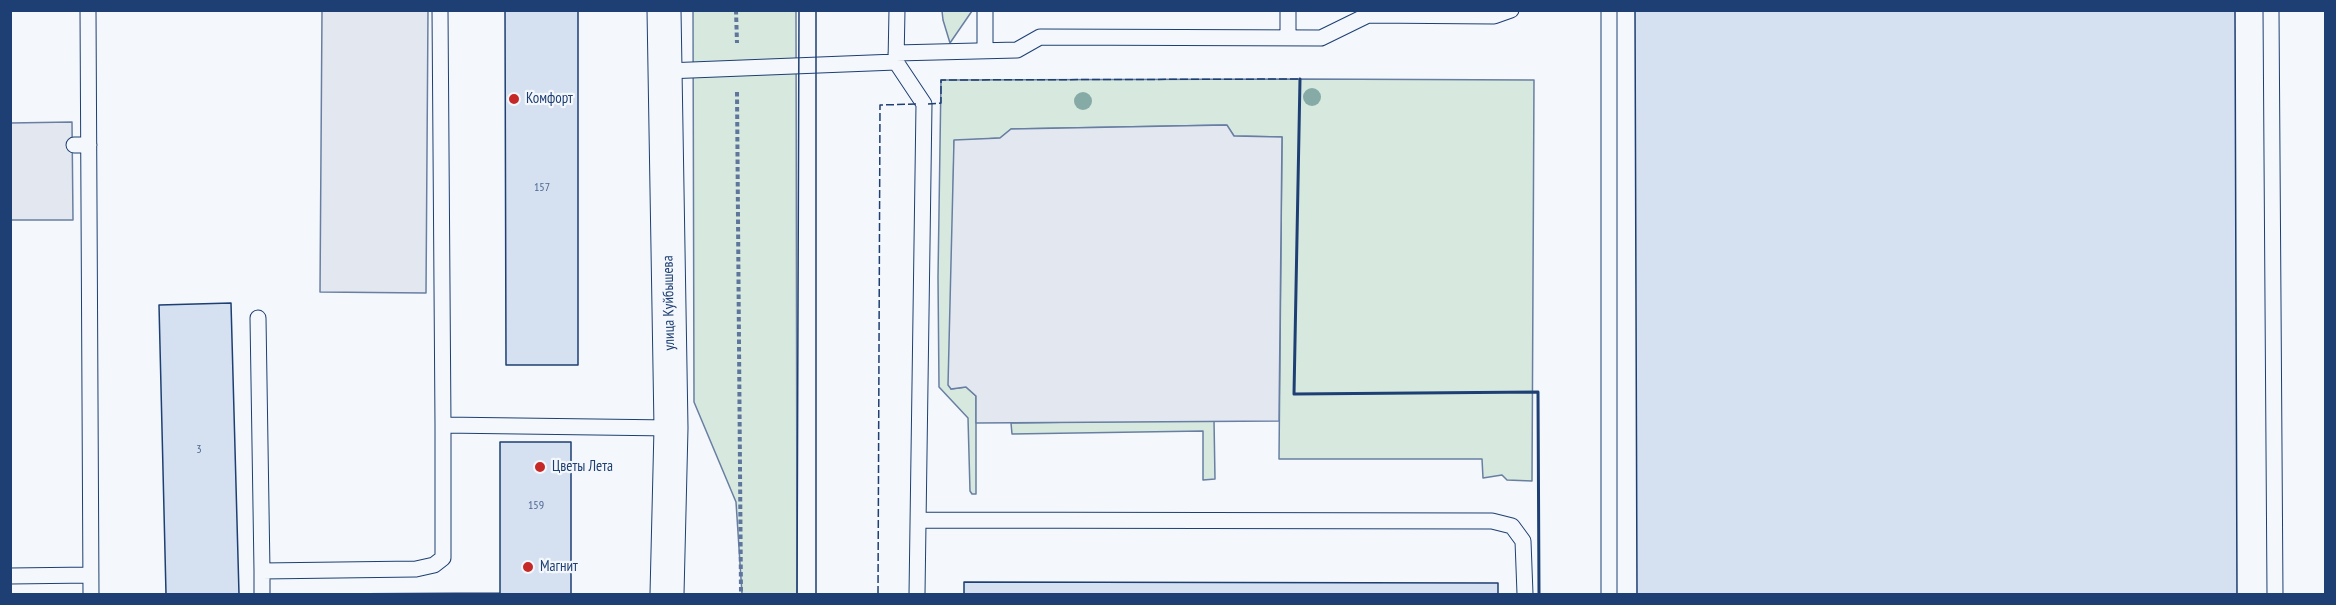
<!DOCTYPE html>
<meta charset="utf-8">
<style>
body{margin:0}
#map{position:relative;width:2336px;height:605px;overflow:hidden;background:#f4f7fb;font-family:"PT Sans Narrow",sans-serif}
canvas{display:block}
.frame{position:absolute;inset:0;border:12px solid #1d3f73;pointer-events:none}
</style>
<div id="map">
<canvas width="2336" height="605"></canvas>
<div class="frame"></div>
</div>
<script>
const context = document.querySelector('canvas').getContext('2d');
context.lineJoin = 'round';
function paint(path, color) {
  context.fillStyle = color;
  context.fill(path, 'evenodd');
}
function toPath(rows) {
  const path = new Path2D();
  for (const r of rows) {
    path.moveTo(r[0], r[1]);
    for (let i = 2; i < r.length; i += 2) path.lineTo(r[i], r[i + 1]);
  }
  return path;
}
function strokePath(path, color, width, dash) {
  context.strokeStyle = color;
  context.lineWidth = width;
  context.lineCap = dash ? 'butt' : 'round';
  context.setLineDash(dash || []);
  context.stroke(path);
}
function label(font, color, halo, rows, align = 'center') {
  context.font = font + ' "PT Sans Narrow",sans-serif';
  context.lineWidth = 4.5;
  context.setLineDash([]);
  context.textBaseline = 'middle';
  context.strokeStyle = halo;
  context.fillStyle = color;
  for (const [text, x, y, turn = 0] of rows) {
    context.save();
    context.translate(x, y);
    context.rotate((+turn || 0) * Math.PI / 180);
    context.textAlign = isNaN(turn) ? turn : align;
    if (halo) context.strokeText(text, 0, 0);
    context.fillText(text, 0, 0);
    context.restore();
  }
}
const green = toPath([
 [693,11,796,11,797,594,742,594,736,502,694,402,693,11],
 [942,11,972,11,950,43,943,20,942,11],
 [1300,79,1534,80,1532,481,1507,480,1502,475,1483,478,1482,459,1279,459,1282,137,1234,136,1226,125,1011,129,1000,138,954,141,951,389,966,387,976,396,976,494,972,494,970,491,968,418,939,387,938,277,941,80,1300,79],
 [1214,420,1215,479,1203,480,1203,431,1012,434,1011,423,1214,420]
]);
const parking = toPath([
 [322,11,428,11,426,293,320,292,322,11],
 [72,122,73,220,11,220,10,123,72,122],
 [1227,125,1234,136,1282,137,1279,421,976,423,976,396,966,387,951,389,948,385,954,140,1000,138,1011,129,1227,125]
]);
const building = toPath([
 [505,10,578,10,578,365,506,365,505,10],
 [1635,10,2235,10,2237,594,1637,594,1635,10],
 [231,303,239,594,166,594,159,305,231,303],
 [500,442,571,442,571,594,323,594,500,593,500,442],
 [964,582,1498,583,1498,594,964,594,964,582]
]);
const path = toPath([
 [736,10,737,43],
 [737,92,741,594]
]);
const service = toPath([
 [88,10,91,594],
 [440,10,443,425],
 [897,10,896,62,924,104,917,594],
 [2271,10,2275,594],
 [1288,37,1288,10],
 [985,51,985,10],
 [896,53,1017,50,1040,37,1321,38,1368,15,1494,16,1511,10],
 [666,71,896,62],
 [74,145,89,145],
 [258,318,262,571],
 [918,520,1492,521,1512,526,1523,541,1525,594],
 [10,576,91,575],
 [262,594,262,571,416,569,434,565,443,558,443,425,671,428],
 [1609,594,1609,10]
]);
const secondary = toPath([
 [664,10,671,428,667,594]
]);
const tram = toPath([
 [797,594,799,10],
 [816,594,816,10]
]);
const fence = toPath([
 [928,104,941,103,941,80,1300,79],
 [878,594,880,105,919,104]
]);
const wall = toPath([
 [1300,79,1294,394,1538,392,1539,594]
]);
const trees = [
 [1312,97],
 [1083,101]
];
const markers = [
 [514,99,6,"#c62828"],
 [540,467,6,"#c62828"],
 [528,567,6,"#c62828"]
];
const numberNames = [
 ["157",542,188],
 ["3",199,450],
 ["159",536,506]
];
const poiNames = [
 ["Комфорт",526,99],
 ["Цветы Лета",552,467],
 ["Магнит",540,567]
];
const streetNames = [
 ["улица Куйбышева",669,303,-91]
];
paint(green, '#d7e8df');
strokePath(green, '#687fa3', 1.5);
paint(parking, '#e3e8f0');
strokePath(parking, '#687fa3', 1.5);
paint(building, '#d5e0f0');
strokePath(building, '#1d3f73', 1.5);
strokePath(service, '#1d3f73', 17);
strokePath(secondary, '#1d3f73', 35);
strokePath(path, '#5e769c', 4, [4.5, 3]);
strokePath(service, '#f4f7fb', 15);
strokePath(secondary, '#f4f7fb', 33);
strokePath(tram, '#1d3f73', 1.5);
strokePath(fence, '#1d3f73', 1.5, [8, 3]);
strokePath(wall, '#1d3f73', 3);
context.fillStyle = '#86aba6';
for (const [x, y] of trees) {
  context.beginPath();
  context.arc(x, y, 9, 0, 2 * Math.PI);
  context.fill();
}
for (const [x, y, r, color] of markers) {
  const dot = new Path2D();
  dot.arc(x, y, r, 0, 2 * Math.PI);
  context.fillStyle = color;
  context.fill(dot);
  strokePath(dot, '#f4f7fb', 2);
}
label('12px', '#4b6792', null, numberNames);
label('15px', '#1d3f73', '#f4f7fb', poiNames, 'left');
label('15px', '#1d3f73', '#f4f7fb', streetNames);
</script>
